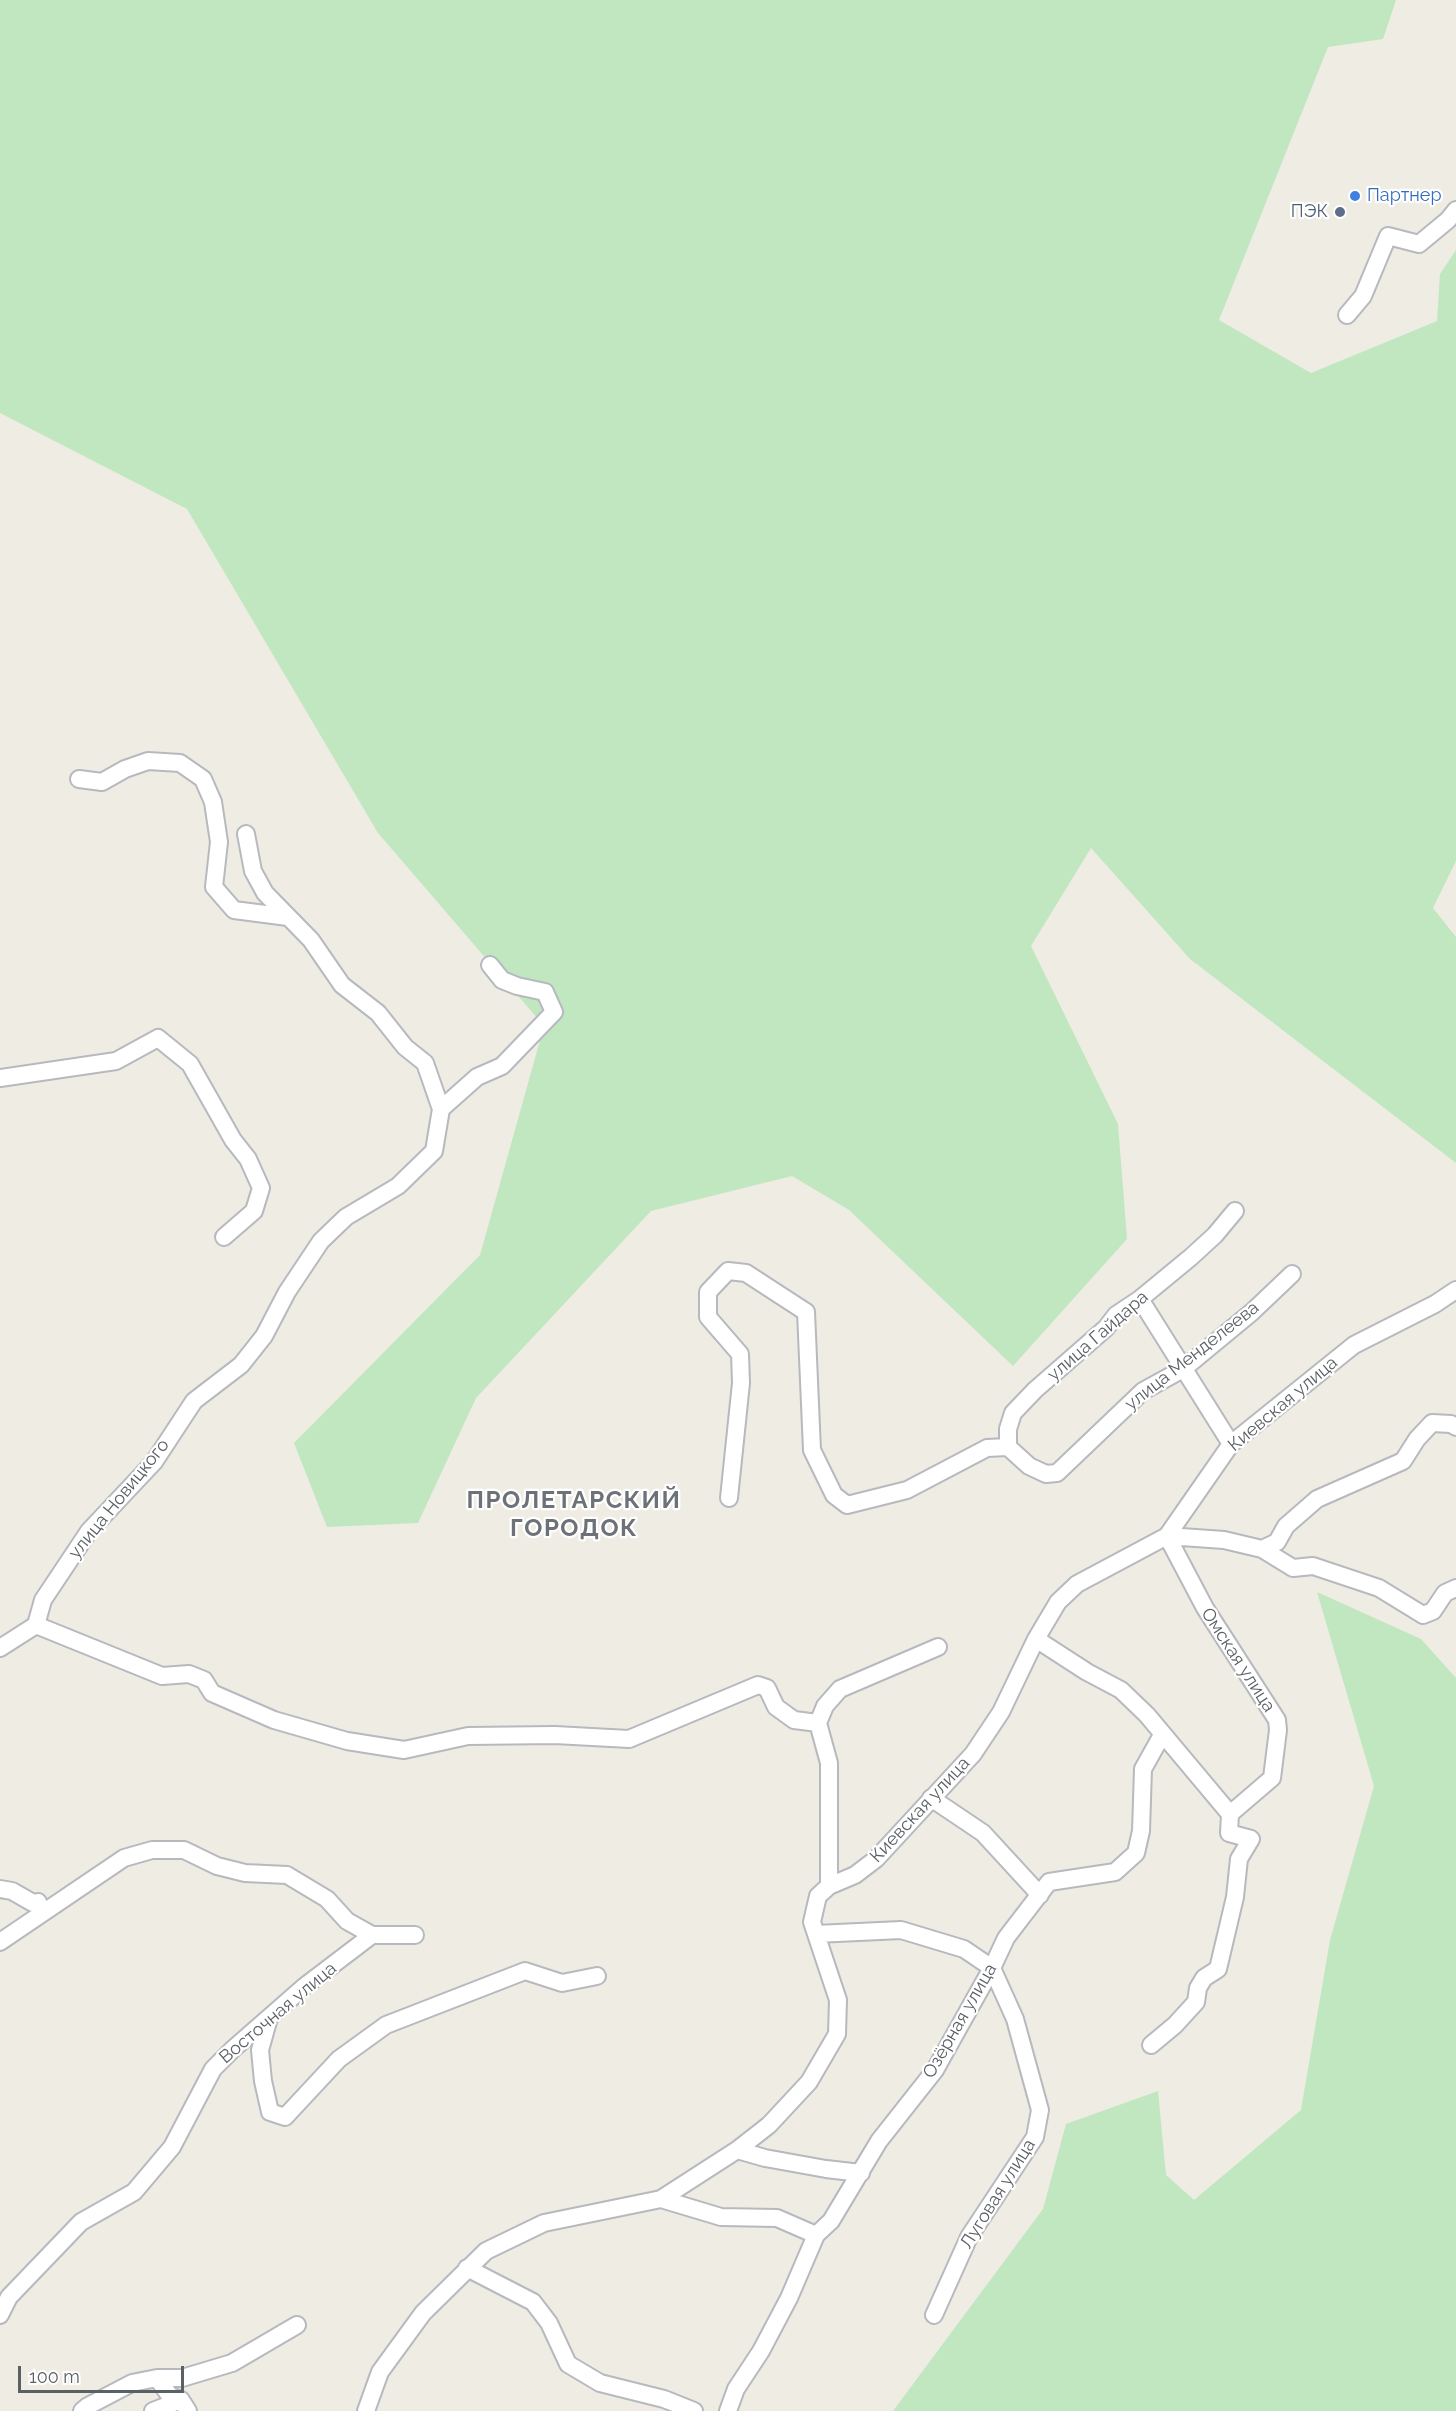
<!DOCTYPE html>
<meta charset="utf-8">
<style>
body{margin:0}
#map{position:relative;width:1456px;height:2411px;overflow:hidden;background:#efece3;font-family:Raleway,sans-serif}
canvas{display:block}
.scale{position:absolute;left:18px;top:2366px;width:166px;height:27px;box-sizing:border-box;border:3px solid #5b6065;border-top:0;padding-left:8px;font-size:18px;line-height:21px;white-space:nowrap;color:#5b6065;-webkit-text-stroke:4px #fff;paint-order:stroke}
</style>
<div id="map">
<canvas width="1456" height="2411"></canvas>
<div class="scale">100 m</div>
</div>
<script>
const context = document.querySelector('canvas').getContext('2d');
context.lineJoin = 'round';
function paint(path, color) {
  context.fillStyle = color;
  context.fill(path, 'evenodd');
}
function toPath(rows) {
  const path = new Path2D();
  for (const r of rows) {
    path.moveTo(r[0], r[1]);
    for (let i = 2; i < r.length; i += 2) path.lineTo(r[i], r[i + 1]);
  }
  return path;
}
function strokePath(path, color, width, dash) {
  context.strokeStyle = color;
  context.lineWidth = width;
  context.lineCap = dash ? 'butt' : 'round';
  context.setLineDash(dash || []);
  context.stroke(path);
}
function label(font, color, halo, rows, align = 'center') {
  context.font = font + ' Raleway,sans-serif';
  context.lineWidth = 4.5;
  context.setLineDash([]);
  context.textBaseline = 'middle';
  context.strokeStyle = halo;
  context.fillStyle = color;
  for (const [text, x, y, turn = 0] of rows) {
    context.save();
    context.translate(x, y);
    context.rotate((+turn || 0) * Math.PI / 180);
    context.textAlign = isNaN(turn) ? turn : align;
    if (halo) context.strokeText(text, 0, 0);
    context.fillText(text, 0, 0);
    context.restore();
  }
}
const green = toPath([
 [0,0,1396,0,1383,39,1328,47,1219,320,1311,373,1437,321,1440,274,1456,250,1456,861,1433,908,1456,937,1456,1163,1190,959,1091,848,1031,946,1118,1124,1127,1239,1013,1366,849,1210,792,1176,651,1211,476,1398,418,1523,327,1527,294,1443,480,1255,544,1026,378,833,187,509,0,413],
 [1317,1592,1421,1639,1456,1678,1456,2411,893,2411,1043,2209,1066,2124,1158,2091,1166,2175,1194,2200,1301,2110,1330,1940,1374,1786]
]);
const minor = toPath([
 [1347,315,1363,296,1388,236,1419,244,1448,220,1456,210],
 [79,779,102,782,125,769,148,761,180,763,203,779,213,802,219,842,214,887,234,910,288,917],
 [0,1078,116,1061,158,1038,190,1064,233,1140,248,1159,261,1188,254,1211,224,1237],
 [441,1109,477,1077,502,1066,554,1012,545,992,517,986,502,980,490,965],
 [1140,1299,1231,1444],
 [1008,1447,1029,1466,1046,1474,1057,1473,1143,1391,1183,1369,1252,1312,1292,1274],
 [1008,1447,1008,1429,1013,1413,1035,1390,1106,1328,1116,1315,1140,1299,1191,1257,1215,1235,1235,1211],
 [729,1498,741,1383,740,1354,708,1317,708,1292,728,1271,746,1273,806,1312,812,1450,834,1495,847,1505,907,1490,987,1448,1008,1447],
 [1167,1536,1224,1540,1262,1549,1277,1542,1286,1526,1317,1499,1403,1461,1417,1439,1432,1423,1451,1424,1456,1427],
 [1262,1549,1293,1568,1313,1566,1379,1588,1423,1615,1433,1611,1445,1593,1456,1588],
 [36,1625,162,1676,189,1674,204,1680,212,1693,274,1720,347,1741,404,1750,468,1736,555,1735,629,1739,758,1685,767,1688,776,1707,794,1720,818,1723],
 [1036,1639,1087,1672,1121,1690,1147,1715,1230,1814],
 [0,1648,36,1625,43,1600,89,1531,154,1462,194,1401,241,1365,264,1336,287,1292,321,1241,346,1217,398,1186,434,1151,441,1109,425,1063,405,1047,378,1013,342,985,311,940,265,893,253,871,246,834],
 [931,1798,983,1833,1040,1895],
 [829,1886,829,1763,818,1723,825,1706,840,1689,938,1647],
 [0,1889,12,1891,33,1903,38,1902,43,1913],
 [816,1934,901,1930,964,1949,992,1968,1015,2019,1040,2110,1035,2137,969,2237,934,2315],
 [0,1942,124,1858,152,1850,184,1850,217,1866,245,1873,287,1875,327,1899,347,1921,372,1935],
 [269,2018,260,2050,263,2081,270,2112,285,2117,339,2059,386,2025,525,1971,562,1983,597,1976],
 [1151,2045,1175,2025,1196,2002,1198,1988,1204,1978,1218,1969,1235,1897,1239,1859,1251,1839,1229,1833,1230,1814,1272,1778,1278,1730,1277,1720,1205,1608,1167,1536],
 [737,2150,765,2158,826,2169,861,2173],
 [661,2199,721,2217,777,2218,816,2235],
 [467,2268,533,2302,549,2323,568,2364,600,2383,664,2399,694,2411],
 [0,2315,9,2297,81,2222,134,2192,172,2147,213,2069,233,2049,305,1986,372,1935,415,1935],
 [181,2400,170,2396,157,2378,182,2378,232,2363,297,2325],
 [82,2411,88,2406,132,2383,157,2378],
 [153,2411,181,2400,188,2411],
 [366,2411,380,2372,423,2313,486,2251,544,2223,661,2199,737,2150,769,2125,809,2082,837,2034,838,2000,812,1922,818,1896,829,1886,855,1875,876,1859,973,1754,1001,1712,1036,1639,1058,1602,1077,1584,1167,1536,1231,1444,1354,1345,1435,1304,1456,1290],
 [728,2411,736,2389,761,2351,789,2298,816,2235,831,2221,879,2141,935,2070,992,1968,1006,1938,1049,1882,1115,1872,1136,1853,1141,1831,1143,1769,1162,1735]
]);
const markers = [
 [1355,196,6,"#3f7fe0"],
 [1340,212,6,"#5c6f8a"]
];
const shopNames = [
 ["Партнер",1367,196]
];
const serviceNames = [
 ["ПЭК",1328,212]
];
const streetNames = [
 ["улица Гайдара",1098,1336,-41],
 ["улица Менделеева",1192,1356,-38],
 ["Киевская улица",1283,1404,-40],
 ["улица Новицкого",119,1499,-51],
 ["Омская улица",1238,1660,57],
 ["Киевская улица",920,1810,-47],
 ["Восточная улица",278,2013,-40],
 ["Озёрная улица",960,2021,-60],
 ["Луговая улица",998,2194,-58]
];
const districtNames = [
 ["ПРОЛЕТАРСКИЙ",574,1501],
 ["ГОРОДОК",574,1529]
];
paint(green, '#c0e7bf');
strokePath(minor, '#b6b9be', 20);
strokePath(minor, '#fff', 16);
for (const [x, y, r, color] of markers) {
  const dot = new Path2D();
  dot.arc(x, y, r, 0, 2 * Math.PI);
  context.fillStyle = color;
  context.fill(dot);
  strokePath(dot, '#fff', 2);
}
label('18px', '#366cbe', '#fff', shopNames, 'left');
label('18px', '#4e5e75', '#fff', serviceNames, 'right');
label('18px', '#5b6065', '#fff', streetNames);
context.letterSpacing = '1.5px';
label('bold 24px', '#6c7277', '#fff', districtNames);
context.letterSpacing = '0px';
</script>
